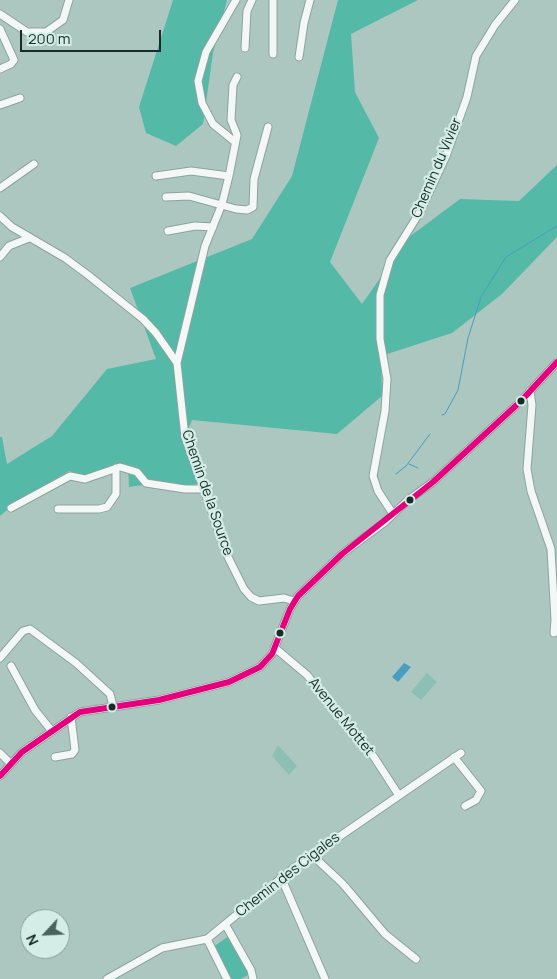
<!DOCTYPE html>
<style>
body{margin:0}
#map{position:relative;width:557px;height:979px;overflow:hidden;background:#acc7c0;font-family:Manrope,sans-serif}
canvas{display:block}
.north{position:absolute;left:20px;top:909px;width:50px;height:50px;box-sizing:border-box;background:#d4ede6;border:1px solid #889f9a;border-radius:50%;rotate:245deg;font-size:14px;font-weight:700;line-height:20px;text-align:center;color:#172b27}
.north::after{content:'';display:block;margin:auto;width:18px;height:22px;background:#4b625d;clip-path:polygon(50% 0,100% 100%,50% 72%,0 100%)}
.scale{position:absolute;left:20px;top:30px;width:141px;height:22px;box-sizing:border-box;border:2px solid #172b27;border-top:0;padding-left:6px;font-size:15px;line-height:18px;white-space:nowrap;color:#172b27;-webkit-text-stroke:4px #d4ede6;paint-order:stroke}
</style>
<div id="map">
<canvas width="557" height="979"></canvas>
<div class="north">N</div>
<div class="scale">200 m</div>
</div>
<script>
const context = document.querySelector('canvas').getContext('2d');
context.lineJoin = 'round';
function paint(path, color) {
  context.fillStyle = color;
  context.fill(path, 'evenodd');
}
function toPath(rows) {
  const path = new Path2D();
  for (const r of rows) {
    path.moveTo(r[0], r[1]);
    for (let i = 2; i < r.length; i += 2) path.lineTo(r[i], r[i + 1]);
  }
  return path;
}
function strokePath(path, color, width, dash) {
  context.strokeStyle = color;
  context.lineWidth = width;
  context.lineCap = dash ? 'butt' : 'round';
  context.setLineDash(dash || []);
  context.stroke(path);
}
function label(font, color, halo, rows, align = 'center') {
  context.font = font + ' Manrope,sans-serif';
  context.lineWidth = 4.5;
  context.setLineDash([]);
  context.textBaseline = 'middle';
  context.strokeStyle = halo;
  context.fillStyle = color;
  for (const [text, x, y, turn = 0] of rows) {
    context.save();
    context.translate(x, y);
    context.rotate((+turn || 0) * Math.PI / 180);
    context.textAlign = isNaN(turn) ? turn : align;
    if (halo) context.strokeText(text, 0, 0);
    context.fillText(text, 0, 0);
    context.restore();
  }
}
const green = toPath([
 [427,673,437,682,421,700,411,692],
 [278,745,297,766,289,775,272,756]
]);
const forest = toPath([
 [173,0,227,0,213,53,203,124,176,146,146,133,139,107],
 [338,0,418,0,351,34,355,92,379,138,330,262,362,304,409,237,460,199,519,201,557,165,557,237,502,294,452,333,381,356,382,396,337,434,192,420,186,434,199,484,185,486,164,482,129,487,128,467,116,464,87,476,69,471,14,504,0,516,0,437,2,437,7,464,52,436,107,369,156,359,130,288,252,239,292,176],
 [229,936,249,971,248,975,241,979,231,979,213,947]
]);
const water = toPath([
 [404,663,411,667,398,682,392,677]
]);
const stream = toPath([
 [442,415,445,414,458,390,468,338,481,297,506,257,557,226],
 [409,464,418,468],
 [396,474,406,466,430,434]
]);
const minor = toPath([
 [273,0,273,54],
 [0,14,27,32,46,32,63,20,69,0],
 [0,29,14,60,11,64,0,69],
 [245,48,247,11,252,0],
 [299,57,304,23,310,0],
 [0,105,20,98],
 [235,142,213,124,202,103,198,81,206,52,236,0],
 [156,176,191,171,229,176],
 [0,188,34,164],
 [166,197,189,196,236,209,247,210,253,207,254,179,268,127],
 [0,216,12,227,65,258,88,275,143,319,156,333,177,363,185,437,228,557,244,589,251,597,259,601,284,598,294,601],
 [168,231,195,226,213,227],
 [0,257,9,246,29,238],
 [177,363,205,246,222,204,229,176,237,135,231,120,233,85,237,77],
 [530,391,532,405,527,469,531,491,551,549,555,620,554,633],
 [11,508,70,476,85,479,120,467,137,472,146,483,185,489,204,489],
 [58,509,99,509,107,507,116,494,116,468],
 [393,514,378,491,373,476,385,411,387,379,380,339,380,295,390,260,420,212,446,156,467,97,476,56,495,25,515,0],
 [275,648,307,675,374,757,398,794],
 [0,658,23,631,30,629,76,663,110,694,113,706],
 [11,666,35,710,51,730],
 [0,753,10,763],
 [55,757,72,754,75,750,71,717],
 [454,757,481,791,476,800,465,806],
 [0,776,22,752,80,712,159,700,229,682,260,667,272,654,290,609,298,596,342,554,385,522,408,500,433,482,521,401,557,362],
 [312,855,343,884,385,934,416,959],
 [281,877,325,979],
 [225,924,251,970,253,979],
 [207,939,227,979],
 [107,979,162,948,207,939,295,867,461,753]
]);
const bus1 = toPath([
 [0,776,22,752,80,712,159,700,229,682,260,667,272,654,290,609,298,596,342,554,433,482,521,401,557,362]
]);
const markers = [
 [521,401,4.5,"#172b27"],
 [410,500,4.5,"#172b27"],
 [280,633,4.5,"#172b27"],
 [112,707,4.5,"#172b27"]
];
const streetNames = [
 ["Chemin du Vivier",437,168,-67],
 ["Chemin de la Source",207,493,71],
 ["Avenue Mottet",341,717,51],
 ["Chemin des Cigales",288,875,-38]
];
paint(green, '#8cc0b4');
paint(forest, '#55b9a8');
paint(water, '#489dc1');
strokePath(stream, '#489dc1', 1);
strokePath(minor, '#8da39d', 9);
strokePath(minor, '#f3f7f6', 7);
strokePath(bus1, '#e5007d', 6);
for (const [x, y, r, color] of markers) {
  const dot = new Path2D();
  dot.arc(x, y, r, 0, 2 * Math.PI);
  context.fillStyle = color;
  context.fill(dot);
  strokePath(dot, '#d4ede6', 2);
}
label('14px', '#172b27', '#d4ede6', streetNames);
</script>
